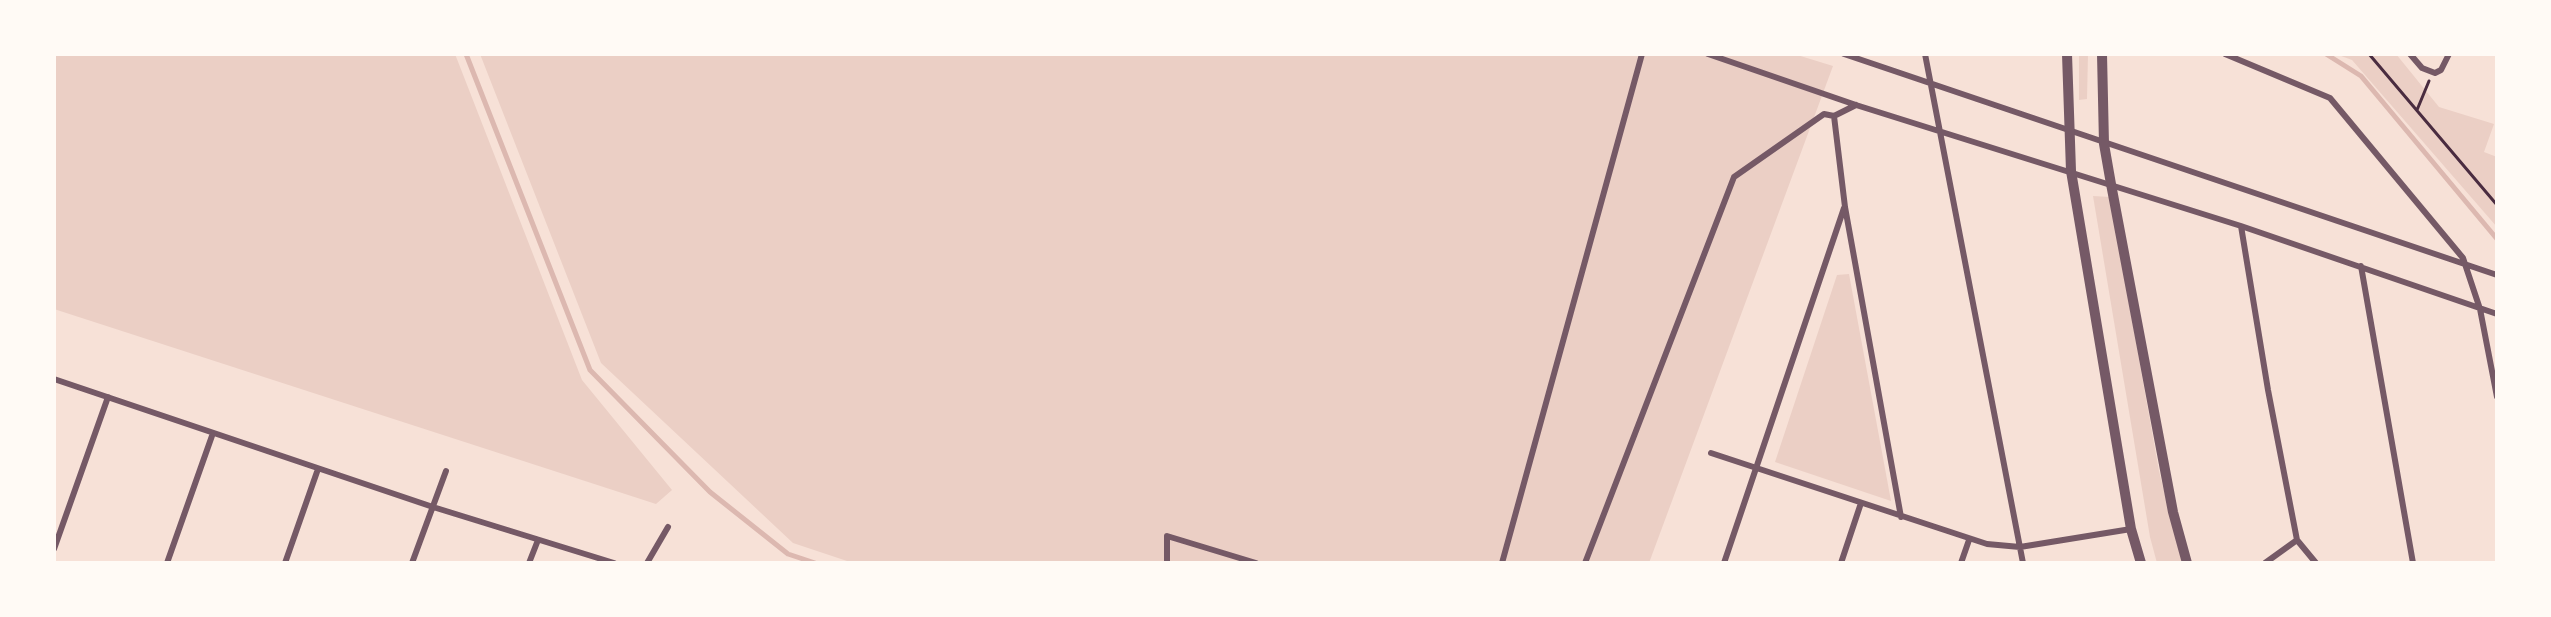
<!DOCTYPE html>
<style>
body{margin:0}
#map{position:relative;width:2551px;height:617px;overflow:hidden;background:#f7e1d7;font-family:"Alegreya Sans",sans-serif}
canvas{display:block}
.frame{position:absolute;inset:0;border:56px solid #fffaf5;pointer-events:none}
</style>
<div id="map">
<canvas width="2551" height="617"></canvas>
<div class="frame"></div>
</div>
<script>
const context = document.querySelector('canvas').getContext('2d');
context.lineJoin = 'round';
function paint(path, color) {
  context.fillStyle = color;
  context.fill(path, 'evenodd');
}
function toPath(rows) {
  const path = new Path2D();
  for (const r of rows) {
    path.moveTo(r[0], r[1]);
    for (let i = 2; i < r.length; i += 2) path.lineTo(r[i], r[i + 1]);
  }
  return path;
}
function strokePath(path, color, width, dash) {
  context.strokeStyle = color;
  context.lineWidth = width;
  context.lineCap = dash ? 'butt' : 'round';
  context.setLineDash(dash || []);
  context.stroke(path);
}
const green = toPath([
 [54,54,455,54,582,380,672,490,656,504,54,309],
 [480,54,1794,54,1833,66,1649,563,853,563,793,543,601,363],
 [2079,54,2088,54,2087,99,2079,100],
 [2336,54,2396,54,2439,107,2494,124,2484,152,2497,157,2497,227,2352,60],
 [2093,196,2110,197,2159,471,2182,563,2157,563,2150,537],
 [1849,274,1891,501,1775,462,1837,275]
]);
const stream = toPath([
 [466,54,590,370,710,492,788,554,815,563],
 [2326,54,2361,76,2497,239]
]);
const path = toPath([
 [2369,54,2497,205],
 [2417,110,2429,81]
]);
const minor = toPath([
 [1708,54,1856,105,2241,226,2497,314],
 [1844,54,2497,275],
 [1925,54,2023,563],
 [2225,54,2330,98,2463,258,2480,309,2497,397],
 [2410,54,2422,68,2435,73,2441,70,2449,54],
 [1856,105,1834,116,1845,207,1901,517],
 [2241,226,2268,390,2297,540,2316,563],
 [2361,266,2413,563],
 [54,379,433,507,614,563],
 [1711,453,1987,544,2020,547,2131,529],
 [54,549,108,397],
 [167,563,213,433],
 [285,563,318,469],
 [412,563,446,471],
 [529,563,538,540],
 [647,563,668,527],
 [1167,563,1167,536,1256,563],
 [1502,563,1642,54],
 [1585,563,1734,177,1824,114,1834,116],
 [1724,563,1844,208],
 [1841,563,1861,503],
 [1961,563,1969,540],
 [2265,563,2297,540]
]);
const tertiary = toPath([
 [2067,54,2071,171,2131,529,2141,563],
 [2102,54,2104,144,2111,184,2173,512,2187,563]
]);
paint(green, '#ebcfc5');
strokePath(stream, '#dcb8b0', 5);
strokePath(path, '#4a2c40', 3);
strokePath(minor, '#755966', 6);
strokePath(tertiary, '#755966', 10);
</script>
